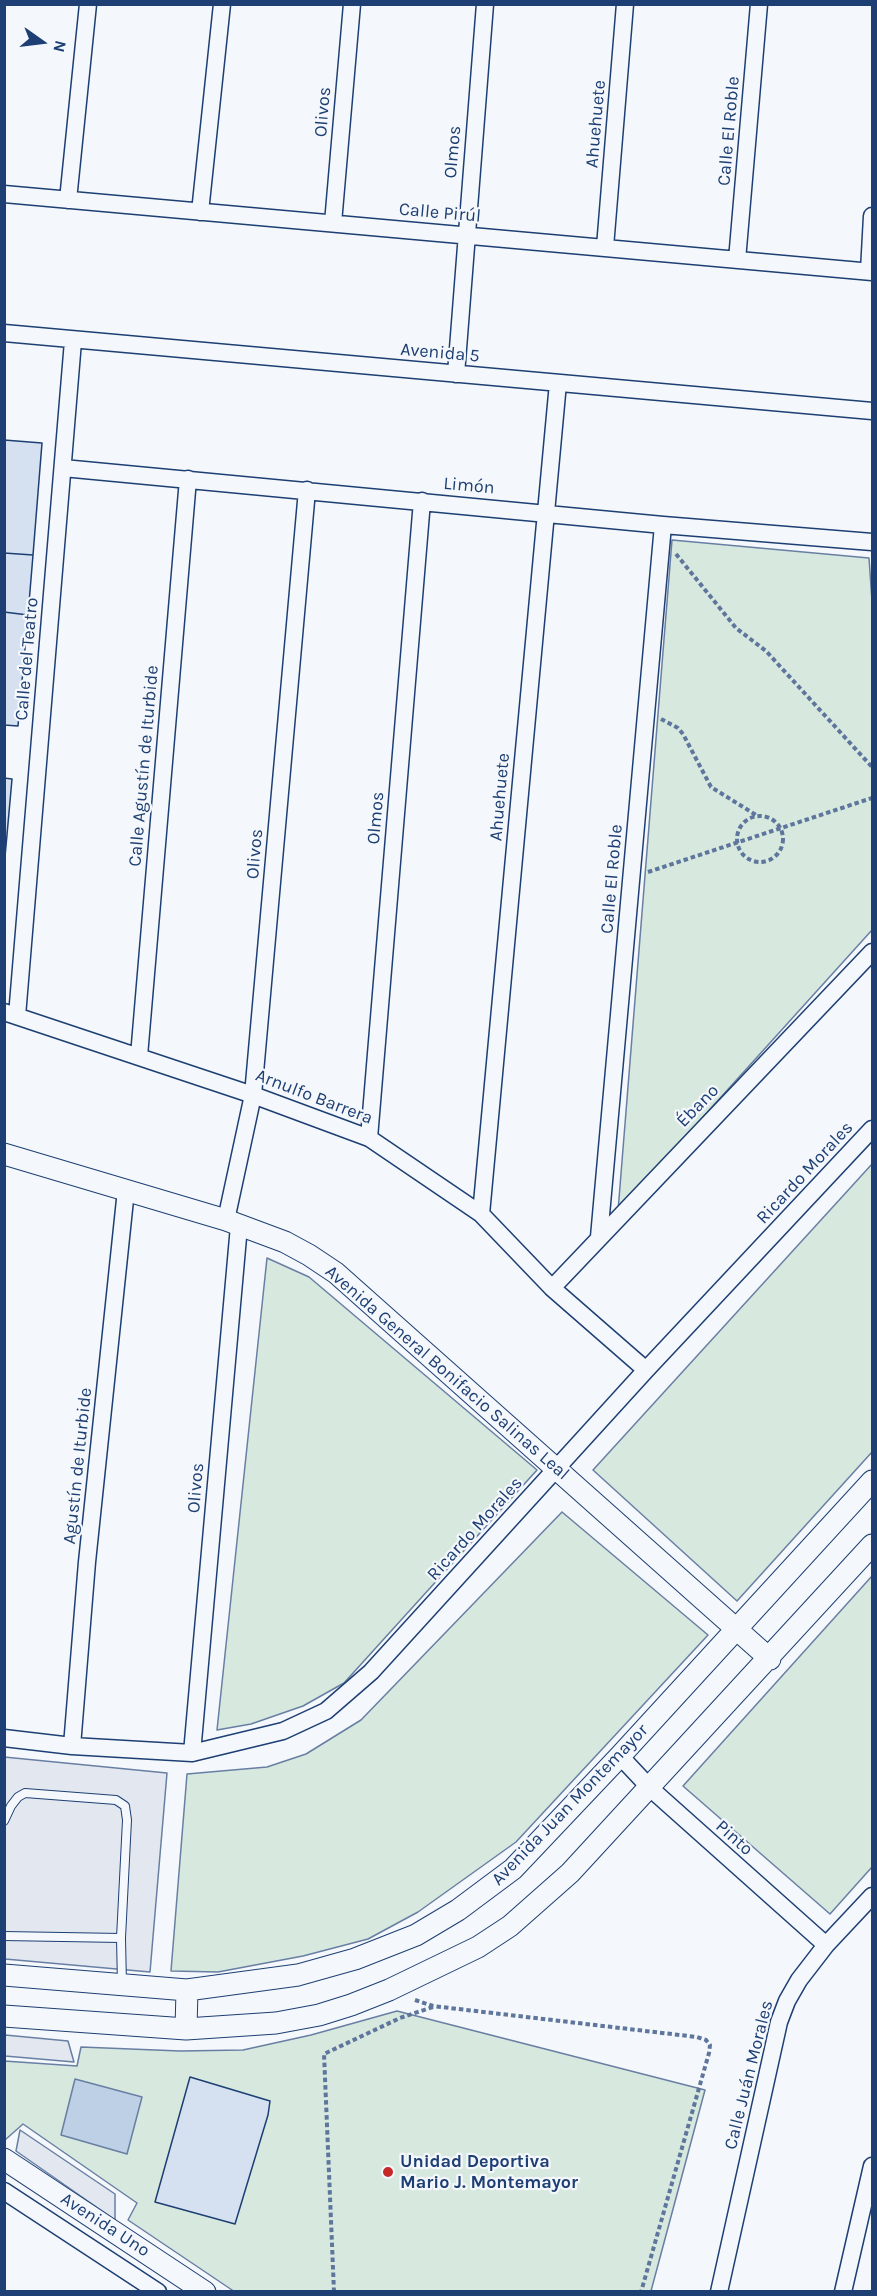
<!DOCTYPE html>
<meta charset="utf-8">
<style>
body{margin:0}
#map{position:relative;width:877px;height:2296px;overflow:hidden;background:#f4f7fb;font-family:Karla,sans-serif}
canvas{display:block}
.frame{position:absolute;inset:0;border:6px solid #1d3f73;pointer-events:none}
.north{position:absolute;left:12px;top:12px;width:60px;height:60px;-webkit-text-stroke:4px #f4f7fb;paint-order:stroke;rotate:104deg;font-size:16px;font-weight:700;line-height:24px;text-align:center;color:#1d3f73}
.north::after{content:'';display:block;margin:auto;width:21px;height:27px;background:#1d3f73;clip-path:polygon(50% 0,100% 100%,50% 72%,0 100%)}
</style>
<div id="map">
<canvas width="877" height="2296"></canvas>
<div class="frame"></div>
<div class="north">N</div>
</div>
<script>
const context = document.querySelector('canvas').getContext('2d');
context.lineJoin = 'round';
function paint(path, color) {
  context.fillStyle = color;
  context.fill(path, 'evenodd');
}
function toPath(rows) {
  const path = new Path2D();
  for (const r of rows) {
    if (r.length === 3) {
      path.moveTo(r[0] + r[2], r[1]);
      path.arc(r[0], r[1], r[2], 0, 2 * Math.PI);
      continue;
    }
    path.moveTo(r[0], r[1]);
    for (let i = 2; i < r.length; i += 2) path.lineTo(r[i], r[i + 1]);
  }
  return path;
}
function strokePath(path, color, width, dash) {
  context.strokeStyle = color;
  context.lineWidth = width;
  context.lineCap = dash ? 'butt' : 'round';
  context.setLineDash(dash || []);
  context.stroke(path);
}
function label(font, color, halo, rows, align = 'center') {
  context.font = font + ' Karla,sans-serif';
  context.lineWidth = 4.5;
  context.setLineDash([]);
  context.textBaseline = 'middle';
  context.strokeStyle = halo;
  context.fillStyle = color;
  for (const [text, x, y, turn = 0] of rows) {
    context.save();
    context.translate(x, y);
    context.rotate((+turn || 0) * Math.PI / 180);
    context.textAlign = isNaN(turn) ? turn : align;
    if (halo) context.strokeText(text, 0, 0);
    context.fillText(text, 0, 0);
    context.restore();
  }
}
const green = toPath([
 [672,540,869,558,872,601,872,930,618,1211,672,540],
 [872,1164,872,1452,737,1601,593,1470,872,1164],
 [267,1258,309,1277,537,1470,344,1683,303,1706,251,1724,217,1730,267,1258],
 [562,1512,708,1635,516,1842,418,1912,368,1939,303,1956,218,1972,171,1971,187,1774,267,1767,306,1754,361,1720,562,1512],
 [872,1576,872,1867,830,1914,683,1786,872,1576],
 [397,2011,705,2090,651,2291,235,2292,128,2220,137,2203,23,2124,5,2140,4,2061,77,2066,81,2047,180,2051,243,2050,311,2035,397,2011]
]);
const parking = toPath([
 [4,1757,167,1773,150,1972,5,1959,4,1757],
 [5,2035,68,2041,74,2062,5,2056,5,2035],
 [20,2130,115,2194,115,2220,16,2151,20,2130]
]);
const water = toPath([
 [75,2079,142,2097,127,2154,61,2135,75,2079]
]);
const building = toPath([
 [4,440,42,443,33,555,4,553,4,440],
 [4,553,33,555,28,615,4,612,4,553],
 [4,612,28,615,18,726,4,725,4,612],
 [4,778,12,779,4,868,4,778],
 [190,2077,270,2101,268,2115,235,2224,155,2202,190,2077]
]);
const path = toPath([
 [676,554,736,628,766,651,872,767],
 [661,719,678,728,683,734,711,787,756,815],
 [760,839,23],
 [648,872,872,798],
 [415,2000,433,2006,697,2037,706,2040,710,2045,709,2053,641,2292],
 [334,2292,324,2054,400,2018,433,2007]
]);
const service = toPath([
 [4,1821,11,1806,18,1797,25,1793,116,1800,125,1806,127,1820,121,1938,122,1985],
 [4,1936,121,1938]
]);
const minor = toPath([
 [4,194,872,272],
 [68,200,88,4],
 [200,212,222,4],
 [333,223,352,4],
 [605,247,625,4],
 [737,260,759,4],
 [869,271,872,216],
 [4,333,872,411],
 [456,374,485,4],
 [63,468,663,525,872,542],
 [4,1012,253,1095,369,1138,481,1214,552,1288,646,1370],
 [17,1016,73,341],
 [139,1056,188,479],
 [369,1138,422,501],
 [481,1214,558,383],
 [226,1220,253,1095,307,490],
 [599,1237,663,525],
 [552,1288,872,952],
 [4,1738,72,1746,192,1753,283,1731,326,1711,371,1672,646,1370,872,1129],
 [72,1746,87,1562,126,1190],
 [192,1753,239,1226],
 [620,1756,650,1788,826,1945],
 [4,2191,158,2292],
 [719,2292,779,2022,787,2001,799,1980,826,1945,872,1896],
 [843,2292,872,2166]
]);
const tertiary = toPath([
 [4,1154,226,1220,285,1242,309,1255,336,1273,770,1659],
 [4,1975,187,1990,298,1975,355,1959,416,1935,458,1910,513,1869,620,1756,872,1481],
 [4,2016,186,2029,276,2023,319,2015,351,2005,389,1990,478,1947,510,1926,570,1873,872,1545],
 [186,2029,187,1990],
 [4,2159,205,2292]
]);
const markers = [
 [388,2172,6,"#c62828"]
];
const streetNames = [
 ["Olivos",323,112,-85],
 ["Ahuehuete",596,124,-85],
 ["Calle El Roble",729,131,-85],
 ["Olmos",453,152,-85],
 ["Calle Pirúl",440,213,5],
 ["Avenida 5",440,353,5],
 ["Limón",469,486,5],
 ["Calle del Teatro",27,659,-85],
 ["Calle Agustín de Iturbide",144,766,-85],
 ["Ahuehuete",500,797,-85],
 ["Olmos",376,818,-85],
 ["Olivos",255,854,-85],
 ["Calle El Roble",612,879,-85],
 ["Arnulfo Barrera",314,1097,21],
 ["Ébano",698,1106,-46],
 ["Ricardo Morales",805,1173,-47],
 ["Avenida General Bonifacio Salinas Leal",447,1373,41],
 ["Agustín de Iturbide",78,1466,-84],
 ["Olivos",196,1488,-85],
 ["Ricardo Morales",475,1529,-48],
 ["Avenida Juan Montemayor",570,1805,-46],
 ["Pinto",734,1838,42],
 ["Calle Juán Morales",749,2075,-76],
 ["Avenida Uno",105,2225,33]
];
const poiNames = [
 ["Unidad Deportiva",400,2162],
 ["Mario J. Montemayor",400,2183]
];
paint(green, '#d7e8df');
strokePath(green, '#687fa3', 1.5);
paint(parking, '#e3e8f0');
strokePath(parking, '#687fa3', 1.5);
paint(water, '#bed0e5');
strokePath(water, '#687fa3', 1.5);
paint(building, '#d5e0f0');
strokePath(building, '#1d3f73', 1.5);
strokePath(service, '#1d3f73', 10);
strokePath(minor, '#1d3f73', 19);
strokePath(tertiary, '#1d3f73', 23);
strokePath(path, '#5e769c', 4, [4.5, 3]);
strokePath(service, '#f4f7fb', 8);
strokePath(minor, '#f4f7fb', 16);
strokePath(tertiary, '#f4f7fb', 21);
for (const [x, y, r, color] of markers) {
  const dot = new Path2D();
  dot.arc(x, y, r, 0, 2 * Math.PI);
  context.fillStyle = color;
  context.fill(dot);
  strokePath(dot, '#f4f7fb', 2);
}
label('18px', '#1d3f73', '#f4f7fb', streetNames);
label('bold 18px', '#1d3f73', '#f4f7fb', poiNames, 'left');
</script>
